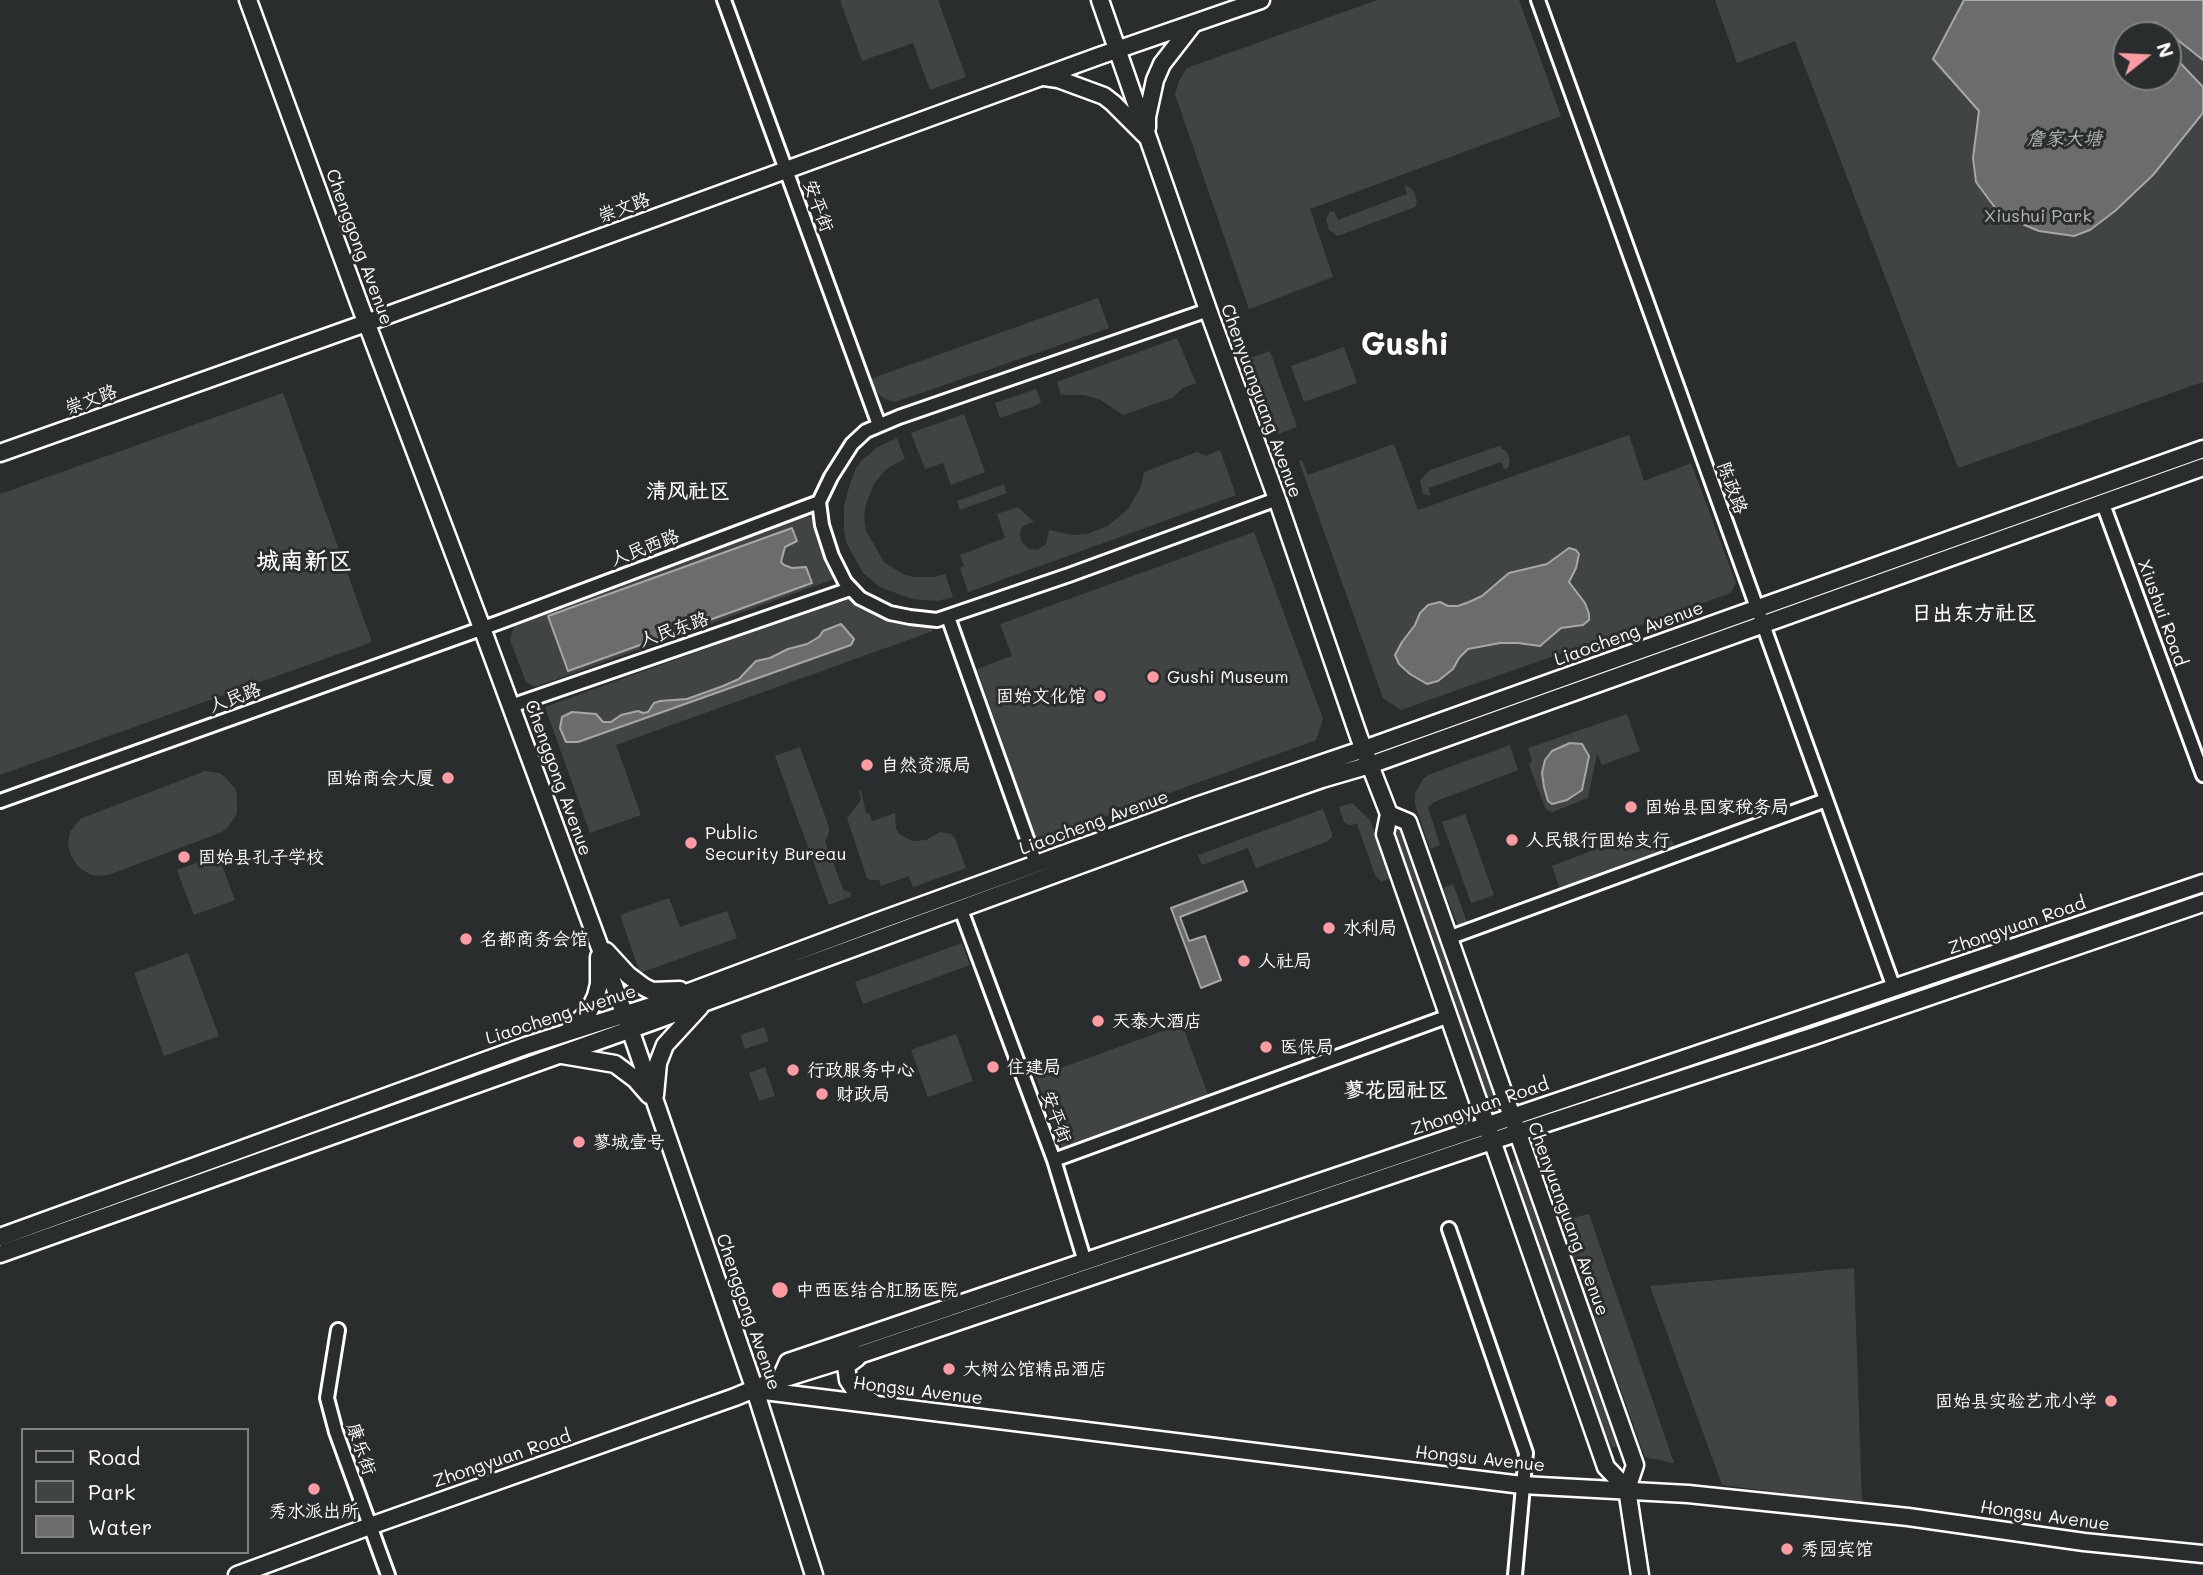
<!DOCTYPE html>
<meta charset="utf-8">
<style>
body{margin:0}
#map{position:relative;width:2203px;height:1575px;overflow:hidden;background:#2a2d2e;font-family:Mali,sans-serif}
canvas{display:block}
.legend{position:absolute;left:21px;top:1428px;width:228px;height:126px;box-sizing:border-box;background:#2a2d2e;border:2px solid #7f8182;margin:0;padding:9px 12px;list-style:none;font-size:21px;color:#fff}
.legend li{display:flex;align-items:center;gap:14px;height:35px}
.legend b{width:35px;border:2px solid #7f8182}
.north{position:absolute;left:2112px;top:21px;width:70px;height:70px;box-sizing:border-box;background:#2a2d2e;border:2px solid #7f8182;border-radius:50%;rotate:72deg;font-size:19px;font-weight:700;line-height:28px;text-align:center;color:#fff}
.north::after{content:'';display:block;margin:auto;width:24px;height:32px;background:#ff9aa2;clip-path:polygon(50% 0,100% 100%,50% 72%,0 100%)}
</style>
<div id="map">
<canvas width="2203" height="1575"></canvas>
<ul class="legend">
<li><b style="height:9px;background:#2a2d2e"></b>Road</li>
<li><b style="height:19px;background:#414445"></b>Park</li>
<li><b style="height:19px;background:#6a6c6d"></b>Water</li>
</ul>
<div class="north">N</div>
</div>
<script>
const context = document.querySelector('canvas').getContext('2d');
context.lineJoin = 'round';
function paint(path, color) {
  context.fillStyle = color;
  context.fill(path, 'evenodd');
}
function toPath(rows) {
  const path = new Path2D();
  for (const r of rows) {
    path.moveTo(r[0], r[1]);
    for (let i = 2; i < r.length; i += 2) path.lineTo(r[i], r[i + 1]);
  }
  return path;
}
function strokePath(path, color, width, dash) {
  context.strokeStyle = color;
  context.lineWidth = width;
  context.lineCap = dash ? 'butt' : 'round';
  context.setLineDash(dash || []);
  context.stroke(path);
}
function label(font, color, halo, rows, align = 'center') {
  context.font = font + ' Mali,"LXGW WenKai TC",sans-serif';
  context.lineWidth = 6;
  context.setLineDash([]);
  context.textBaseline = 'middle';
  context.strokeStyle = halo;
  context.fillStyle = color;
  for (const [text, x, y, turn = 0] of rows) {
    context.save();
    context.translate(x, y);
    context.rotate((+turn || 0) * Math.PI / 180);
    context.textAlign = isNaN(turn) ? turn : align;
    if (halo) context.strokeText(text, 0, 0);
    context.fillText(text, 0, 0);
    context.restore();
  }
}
const green = toPath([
 [840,0,938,0,966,77,930,90,913,43,862,61],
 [1377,0,1519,0,1561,116,1310,209,1333,277,1249,309,1175,94,1179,81,1187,68],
 [1715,0,2203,0,2203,382,1958,468,1795,41,1737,63],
 [2126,35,2168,35,2168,77,2126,77],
 [1404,185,1411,188,1415,194,1417,203,1415,207,1338,236,1329,230,1326,219,1330,212,1334,211,1338,220,1407,194],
 [1098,298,1109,328,895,402,885,399,875,391,870,379],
 [1177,338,1196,383,1183,388,1172,398,1123,415,1099,399,1084,395,1061,395,1057,382],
 [1344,347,1357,383,1304,402,1291,366],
 [1270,351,1297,427,1278,434,1250,358],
 [1036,389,1041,402,1035,406,1000,418,995,403],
 [283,393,372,642,0,775,0,494],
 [964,414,985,472,951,485,943,463,925,469,911,433],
 [1629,435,1644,481,1691,463,1736,583,1731,593,1401,710,1383,698,1299,461,1302,460,1308,475,1394,444,1418,510],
 [897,438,905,459,886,469,874,484,866,504,864,516,866,531,884,562,903,574,914,577,933,577,945,574,953,597,937,601,912,599,880,587,863,573,846,542,844,530,844,506,849,487,856,468,862,460,878,447],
 [1499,446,1507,452,1510,461,1508,468,1504,469,1501,462,1429,488,1430,496,1423,494,1420,481,1430,470],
 [1220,450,1236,495,968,592,960,568,964,566,960,555,1005,538,997,514,1018,507,1034,522,1025,525,1021,529,1020,534,1021,541,1029,549,1037,550,1046,544,1049,530,1073,535,1087,534,1108,526,1129,508,1141,486,1144,472,1197,452,1206,456],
 [1004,484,1007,493,960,510,957,501],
 [802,516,815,517,835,575,834,579,535,687,526,682,510,640,514,626,523,619],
 [1254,532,1323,719,1316,740,1037,841,977,669,1012,656,1000,624],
 [857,594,926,620,933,631,616,745,641,815,590,833,545,707],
 [1627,714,1640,751,1602,765,1597,754,1588,798,1552,812,1546,810,1529,765,1532,761,1528,748],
 [1510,745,1518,770,1434,802,1428,807,1440,845,1430,849,1415,804,1415,794,1423,779,1428,775],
 [800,747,829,827,829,833,825,841,844,891,851,892,850,897,829,905,775,756],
 [205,771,219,773,225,777,235,788,237,795,237,814,228,827,222,832,111,874,100,876,91,875,78,867,71,855,68,845,70,832,80,819],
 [861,790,866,813,869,813,872,821,895,813,896,829,900,835,913,841,926,840,940,832,951,834,955,838,966,868,913,887,909,876,881,886,879,880,870,880,867,878,847,818,859,803,861,798,859,791],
 [1352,803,1370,820,1391,878,1381,882,1375,875,1357,824,1348,825,1344,822,1339,807],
 [1323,809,1332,833,1332,837,1326,842,1256,868,1248,848,1202,865,1198,855],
 [1465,814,1494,895,1471,903,1442,822],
 [1397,824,1404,829,1495,1092,1497,1100,1493,1105,1487,1105,1390,828],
 [1669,832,1676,851,1561,892,1552,866,1612,843,1624,848],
 [218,855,235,900,194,915,177,870],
 [1453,884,1468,925,1459,928,1443,888],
 [669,898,680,927,727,911,737,938,640,973,620,915],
 [962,943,970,965,863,1004,855,982],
 [188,953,219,1036,164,1056,134,973],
 [1182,1024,1209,1097,1063,1151,1036,1077],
 [764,1027,769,1041,745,1049,740,1035],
 [956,1034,973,1081,928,1097,911,1050],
 [765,1067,775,1096,759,1101,749,1073],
 [1518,1160,1521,1161,1623,1445,1620,1447,1612,1447,1605,1433,1511,1168,1514,1161],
 [1589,1214,1674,1463,1645,1457,1560,1221],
 [1854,1268,1862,1503,1722,1485,1650,1286]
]);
const water = toPath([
 [1964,0,2203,0,2203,60,2155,22,2147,29,2153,35,2126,35,2126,77,2168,77,2168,50,2203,87,2203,113,2153,175,2115,211,2090,230,2074,236,2039,231,2015,221,1996,209,1976,182,1973,158,1979,111,1933,59,1964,0],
 [792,528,797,541,785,547,781,562,784,565,792,568,806,567,812,583,568,671,548,616,792,528],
 [1569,548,1576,550,1579,554,1576,568,1569,582,1585,603,1589,614,1589,620,1583,625,1561,628,1540,646,1518,643,1500,643,1468,649,1459,658,1453,669,1438,681,1427,684,1410,674,1399,664,1395,655,1402,642,1415,625,1420,613,1428,605,1440,602,1448,606,1458,606,1469,602,1482,596,1509,573,1547,564,1569,548],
 [841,624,854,639,851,645,578,742,566,742,560,728,562,717,572,712,596,714,603,722,611,722,621,715,638,711,643,713,648,712,654,703,660,701,687,699,723,686,739,679,756,661,770,658,788,649,807,644,819,637,823,631,841,624],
 [1570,743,1582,744,1589,756,1582,790,1567,800,1552,804,1548,801,1544,787,1542,773,1545,760,1552,751,1570,743],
 [1243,881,1247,891,1180,917,1189,941,1205,936,1221,980,1201,988,1171,908,1243,881]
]);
const minor = toPath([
 [724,0,879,425],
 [1538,0,1894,988],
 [1208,310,899,417,866,431,852,444,831,477,819,502,822,525,832,556,845,582,860,598,890,613,910,617,937,620,1069,575,1277,499],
 [2103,504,2203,775],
 [948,617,1036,864],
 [511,706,850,589],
 [0,801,500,622,819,502],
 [960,907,1054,1160,1085,1262],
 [1448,938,1826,800],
 [1054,1160,1449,1016],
 [1449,1229,1526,1453,1515,1575],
 [338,1330,327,1398,336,1432,388,1575]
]);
const major = toPath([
 [248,0,359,303,482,628,630,1029,755,1390,814,1575],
 [1100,0,1208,310,1277,499,1359,737,1389,814,1385,834,1606,1467,1627,1489],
 [1044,77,1058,79,1104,96,1113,103,1146,136],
 [1147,128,1147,117,1155,80,1162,64,1193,24],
 [0,453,366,323,1099,56,1261,0],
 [1389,814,1408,822,1635,1465,1627,1489,1640,1575],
 [606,951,628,975,644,987,652,991,680,990],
 [569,1030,589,1011,596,996,599,984,599,957],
 [562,1055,615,1064,635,1079,649,1095],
 [655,1095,658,1063,665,1045,700,1007],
 [0,1237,528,1045,654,1005,876,922,1196,806,1364,749,2203,449],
 [0,1254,654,1021,1181,828,1322,779,1370,765,2203,467],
 [857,1358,846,1366,848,1380,854,1389,875,1404],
 [780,1380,788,1362,2203,883],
 [756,1390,1522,1485,1688,1494,1908,1517,2084,1542,2203,1554],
 [237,1575,370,1526,735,1397,766,1384,862,1354,1492,1141,1814,1036,2203,903]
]);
const markers = [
 [1153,677,7,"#ff9aa2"],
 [1100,696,7,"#ff9aa2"],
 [867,765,7,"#ff9aa2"],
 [448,778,7,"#ff9aa2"],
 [1631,807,7,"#ff9aa2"],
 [1512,840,7,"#ff9aa2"],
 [691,843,7,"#ff9aa2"],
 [184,857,7,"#ff9aa2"],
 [1329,928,7,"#ff9aa2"],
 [466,939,7,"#ff9aa2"],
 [1244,961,7,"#ff9aa2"],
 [1098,1021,7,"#ff9aa2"],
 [1266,1047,7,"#ff9aa2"],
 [993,1067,7,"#ff9aa2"],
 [793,1070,7,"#ff9aa2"],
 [822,1094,7,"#ff9aa2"],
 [579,1142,7,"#ff9aa2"],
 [780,1290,9,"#ff9aa2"],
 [949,1369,7,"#ff9aa2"],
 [2111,1401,7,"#ff9aa2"],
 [314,1489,7,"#ff9aa2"],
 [1787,1549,7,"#ff9aa2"]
];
const streetNames = [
 ["安平街",818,206,70],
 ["崇文路",624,208,-20],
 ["Chenggong Avenue",359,247,70],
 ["崇文路",91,400,-20],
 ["Chenyuanguang Avenue",1261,401,70],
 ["陈政路",1732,488,70],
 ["人民西路",645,548,-21],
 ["Xiushui Road",2162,613,70],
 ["人民东路",674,630,-19],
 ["Liaocheng Avenue",1629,634,-20],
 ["人民路",235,698,-20],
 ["Chenggong Avenue",558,778,70],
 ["Liaocheng Avenue",1094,823,-20],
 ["Zhongyuan Road",2017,926,-19],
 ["Liaocheng Avenue",561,1015,-18],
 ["Zhongyuan Road",1480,1107,-19],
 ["安平街",1056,1117,70],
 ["Chenyuanguang Avenue",1568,1219,70],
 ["Chenggong Avenue",748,1312,71],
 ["Hongsu Avenue",918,1391,7],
 ["康乐街",361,1449,71],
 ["Zhongyuan Road",502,1459,-19],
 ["Hongsu Avenue",1480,1459,6],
 ["Hongsu Avenue",2045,1516,8]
];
const parkNames = [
 ["Xiushui Park",2038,216]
];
const poiNames = [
 ["Gushi Museum",1167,677],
 ["固始文化馆",1086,696,"right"],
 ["自然资源局",881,765],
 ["固始商会大厦",434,778,"right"],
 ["固始县国家税务局",1645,807],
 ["Public",705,833],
 ["Security Bureau",705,854],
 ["人民银行固始支行",1526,840],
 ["固始县孔子学校",198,857],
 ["水利局",1343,928],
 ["名都商务会馆",480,939],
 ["人社局",1258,961],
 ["天泰大酒店",1112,1021],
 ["医保局",1280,1047],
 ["住建局",1007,1067],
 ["行政服务中心",807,1070],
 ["财政局",836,1094],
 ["蓼城壹号",593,1142],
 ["中西医结合肛肠医院",796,1290],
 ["大树公馆精品酒店",963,1369],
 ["固始县实验艺术小学",2097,1401,"right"],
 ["秀水派出所",314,1511,"center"],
 ["秀园宾馆",1801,1549]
];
const waterNames = [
 ["詹家大塘",2064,139]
];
const quarterNames = [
 ["清风社区",688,492],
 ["日出东方社区",1974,614],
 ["蓼花园社区",1396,1091]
];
const districtNames = [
 ["城南新区",304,562]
];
const townNames = [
 ["Gushi",1405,345]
];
paint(green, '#414445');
paint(water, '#6a6c6d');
strokePath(water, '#a6a7a7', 2);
strokePath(minor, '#fff', 18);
strokePath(major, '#fff', 21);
strokePath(minor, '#2a2d2e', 12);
strokePath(major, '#2a2d2e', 16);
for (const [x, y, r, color] of markers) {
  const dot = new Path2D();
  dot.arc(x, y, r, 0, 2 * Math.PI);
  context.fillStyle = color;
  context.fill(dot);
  strokePath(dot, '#2a2d2e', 2.5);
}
label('18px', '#fff', '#2a2d2e', streetNames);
label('18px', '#b3b4b5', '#2a2d2e', parkNames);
label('18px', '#fff', '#2a2d2e', poiNames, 'left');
label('italic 19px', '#b4b6b6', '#2a2d2e', waterNames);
label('bold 21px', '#fff', '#2a2d2e', quarterNames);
label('bold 24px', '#fff', '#2a2d2e', districtNames);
label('bold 32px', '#fff', '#2a2d2e', townNames);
</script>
